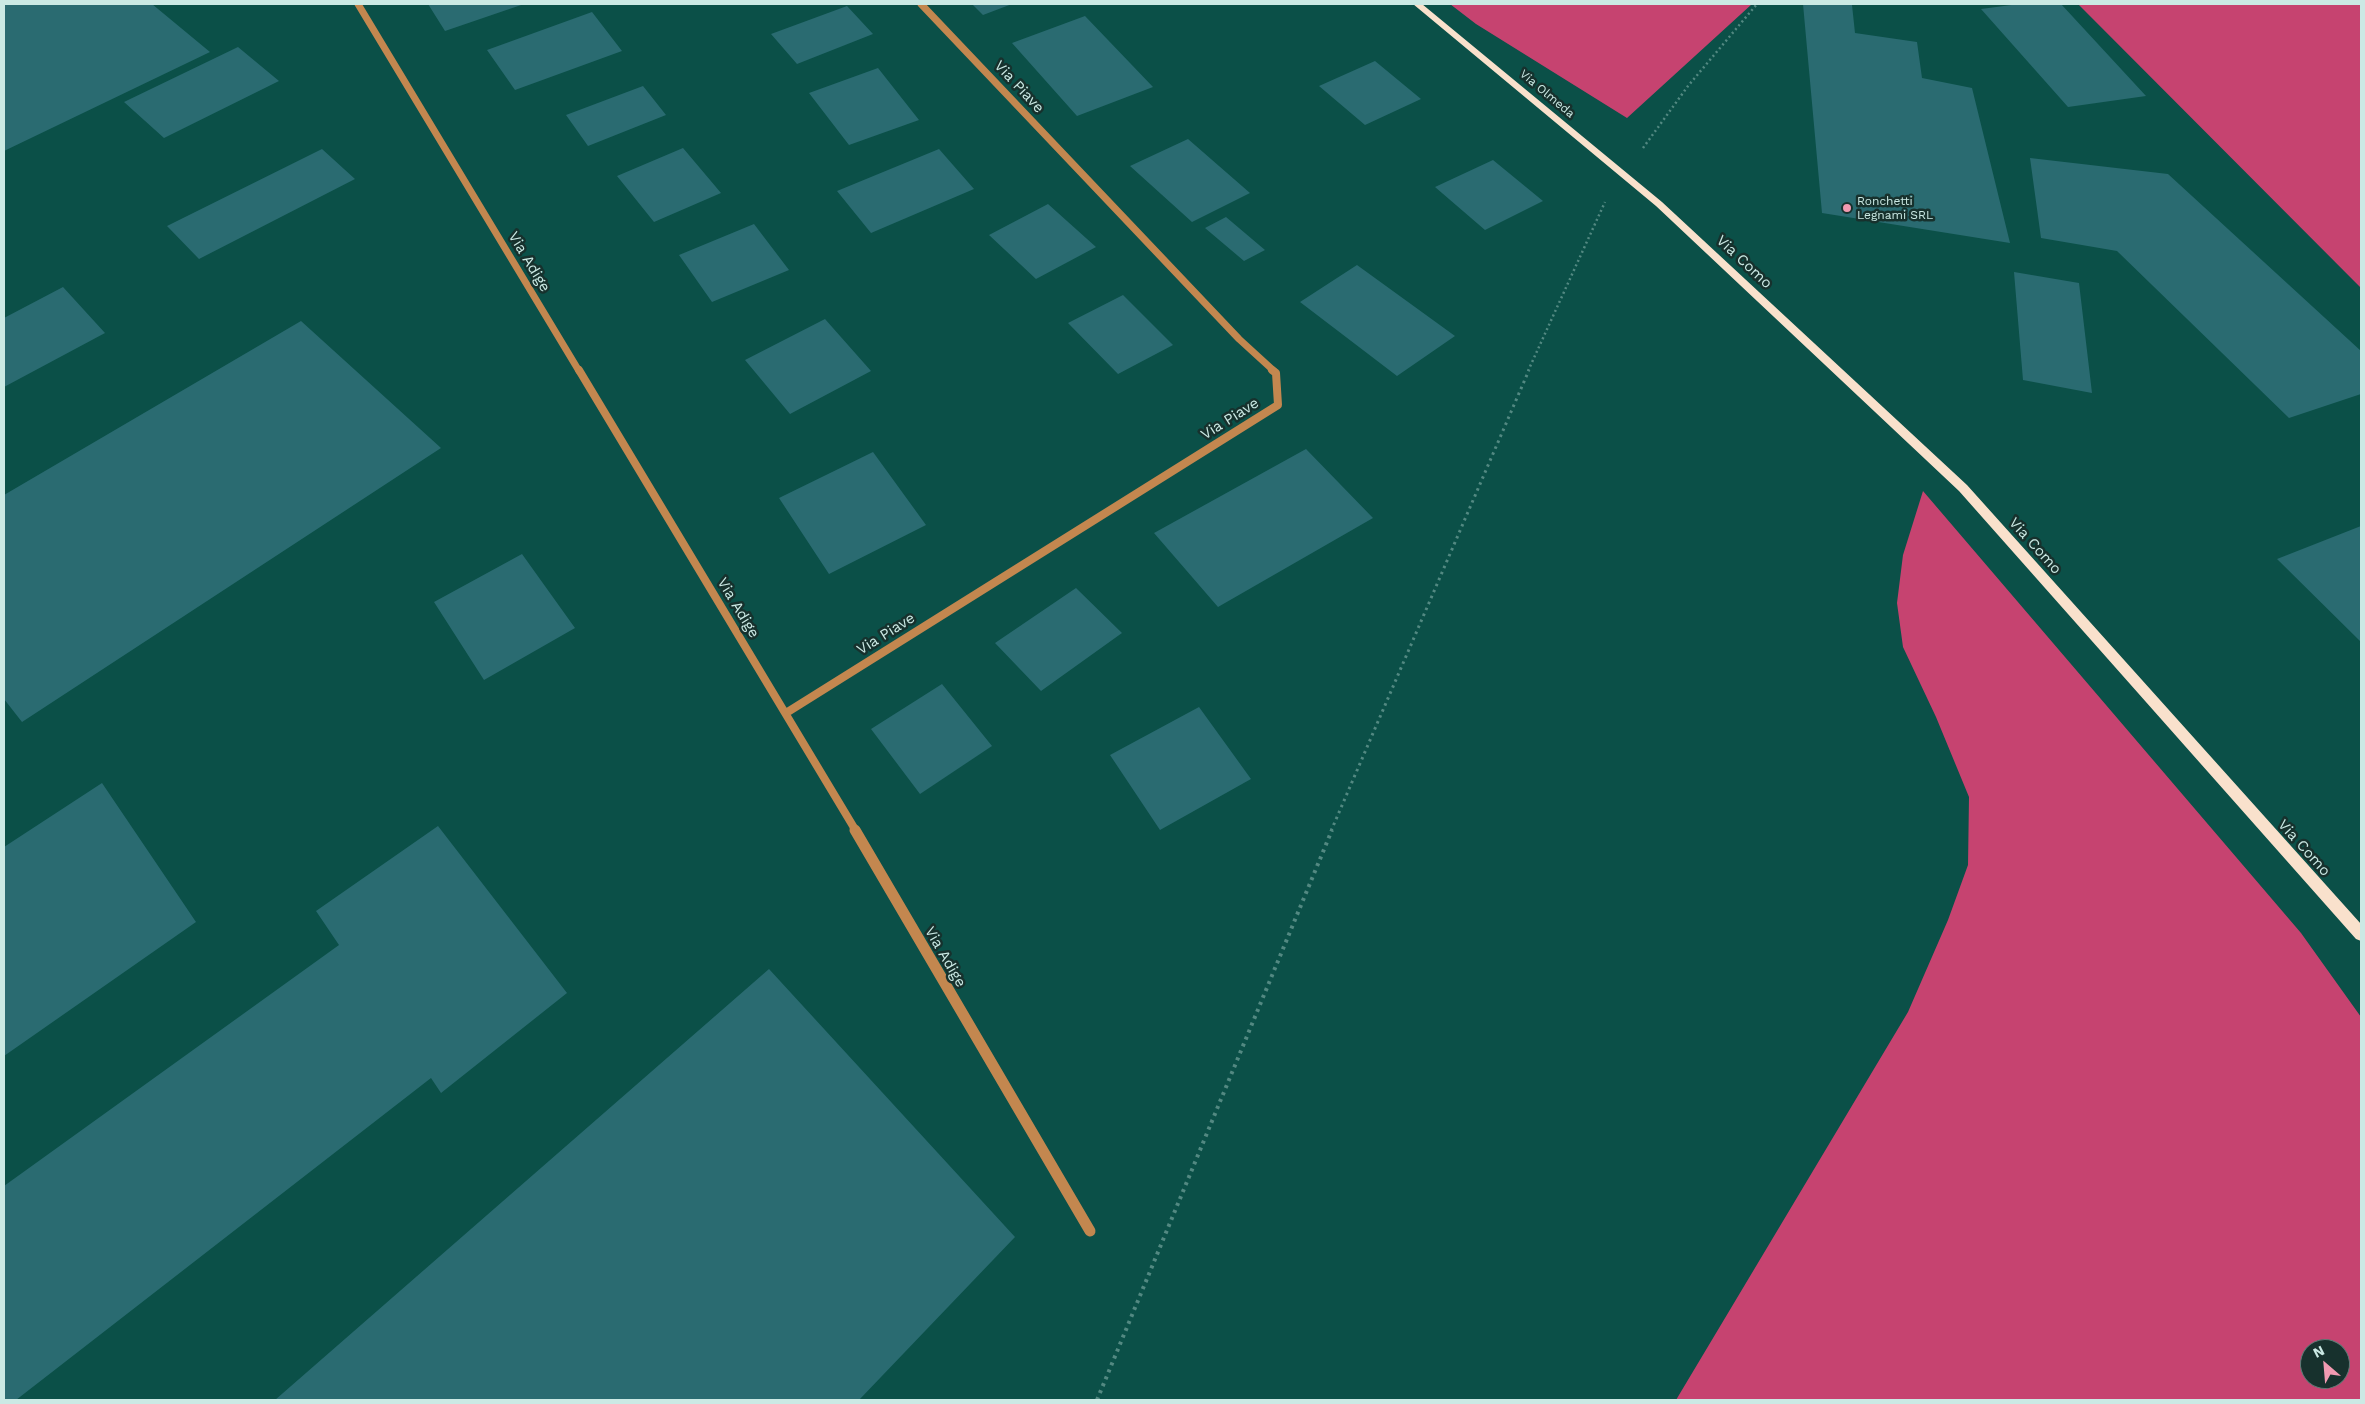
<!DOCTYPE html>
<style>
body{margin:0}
#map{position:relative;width:2365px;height:1404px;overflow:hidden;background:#0b5048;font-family:"Work Sans",sans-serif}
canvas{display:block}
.frame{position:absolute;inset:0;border:5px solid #cbe9e4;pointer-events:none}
.north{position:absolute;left:2300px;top:1339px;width:50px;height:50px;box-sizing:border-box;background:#17312d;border:1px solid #5f7b76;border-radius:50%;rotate:333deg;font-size:14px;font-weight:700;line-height:20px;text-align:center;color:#cbe9e4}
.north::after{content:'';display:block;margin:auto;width:18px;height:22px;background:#f19ab1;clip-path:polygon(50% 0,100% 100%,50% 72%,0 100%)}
</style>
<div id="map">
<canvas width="2365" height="1404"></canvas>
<div class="frame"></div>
<div class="north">N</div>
</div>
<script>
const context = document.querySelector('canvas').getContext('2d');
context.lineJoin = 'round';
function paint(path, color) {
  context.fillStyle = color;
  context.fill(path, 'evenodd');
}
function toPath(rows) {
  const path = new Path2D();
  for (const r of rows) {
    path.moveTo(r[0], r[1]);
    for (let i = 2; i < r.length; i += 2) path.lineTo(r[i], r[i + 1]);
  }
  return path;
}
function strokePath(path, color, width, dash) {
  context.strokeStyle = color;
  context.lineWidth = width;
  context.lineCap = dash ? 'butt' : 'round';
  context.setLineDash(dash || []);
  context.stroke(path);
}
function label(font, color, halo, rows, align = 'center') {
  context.font = font + ' "Work Sans",sans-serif';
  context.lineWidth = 5;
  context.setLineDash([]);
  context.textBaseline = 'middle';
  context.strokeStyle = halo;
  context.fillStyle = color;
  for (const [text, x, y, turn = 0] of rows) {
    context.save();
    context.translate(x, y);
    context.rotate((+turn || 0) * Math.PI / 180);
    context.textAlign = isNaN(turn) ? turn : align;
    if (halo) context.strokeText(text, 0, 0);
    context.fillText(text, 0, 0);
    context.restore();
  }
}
const forest = toPath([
 [1450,4,1752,4,1627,118,1476,24],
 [2078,4,2361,4,2361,288],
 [1923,491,2301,933,2361,1017,2361,1400,1676,1400,1908,1012,1948,920,1968,865,1969,797,1936,717,1903,647,1897,603,1903,555],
 [2310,1349,2340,1349,2340,1379,2310,1379]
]);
const building = toPath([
 [4,4,152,4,210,52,4,151],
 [428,4,524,4,445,31],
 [972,4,1012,4,983,15],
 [1803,4,1852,5,1855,33,1917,42,1922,78,1972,88,2010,243,1822,213],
 [2019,4,2061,4,2146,96,2068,107,1981,9],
 [847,6,873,34,797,64,771,34],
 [592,12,622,51,515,90,487,50],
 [1085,16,1153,87,1077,116,1012,43],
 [238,47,279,81,164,138,124,102],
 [1375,61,1421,99,1365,125,1319,86],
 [878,68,919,120,849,145,809,93],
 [643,86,666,115,588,146,566,115],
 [1188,139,1250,193,1192,222,1130,166],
 [683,148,721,193,654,222,617,176],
 [322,149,355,179,199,259,167,226],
 [939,149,974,189,871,233,837,191],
 [2030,158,2168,174,2361,351,2361,394,2289,418,2117,251,2041,238],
 [1493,160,1543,201,1485,230,1435,187],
 [1048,204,1096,247,1036,279,989,235],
 [1226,217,1265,250,1244,261,1205,228],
 [754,224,789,270,712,302,679,255],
 [1357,265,1455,336,1397,376,1300,302],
 [2014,272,2079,283,2092,393,2023,380],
 [63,287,105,333,4,387,4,318],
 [1123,295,1173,345,1118,374,1068,323],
 [825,319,871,371,790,414,745,360],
 [301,321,441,448,22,722,4,699,4,495],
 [1306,449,1373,518,1218,607,1154,533],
 [873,452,926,525,829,574,779,498],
 [2361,526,2361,642,2277,559],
 [522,554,575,628,484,680,434,602],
 [1076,588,1122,633,1041,691,995,643],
 [942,684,992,746,920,794,871,729],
 [1199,707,1251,779,1160,830,1110,755],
 [102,783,196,922,4,1056,4,847],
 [438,826,567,993,441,1093,431,1078,16,1400,4,1400,4,1186,339,945,316,911],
 [769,969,1015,1237,859,1400,275,1400]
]);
const pathFar2 = toPath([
 [1643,148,1688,86,1757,4],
 [1528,371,1605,202]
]);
const pathFar1 = toPath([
 [1331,831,1529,370]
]);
const path = toPath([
 [1097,1400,1332,830]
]);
const minorFar2 = toPath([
 [358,4,579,371],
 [921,4,1239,339,1274,371]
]);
const minorFar1 = toPath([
 [579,370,856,831],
 [786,713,1278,405,1276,373,1272,370]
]);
const minor = toPath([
 [855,830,1090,1231]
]);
const major = toPath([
 [1413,4,1422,4,1662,202,1967,485,2361,924,2361,941,2356,939,1959,491,1656,206,1413,4]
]);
const markers = [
 [1847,208,5,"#f19ab1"]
];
const farStreetnames = [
 ["Via Olmeda",1547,94,40]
];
const farPoinames = [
 ["Ronchetti",1857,201],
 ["Legnami SRL",1857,215]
];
const streetNames = [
 ["Via Piave",1019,87,47],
 ["Via Adige",529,262,59],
 ["Via Como",1744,262,43],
 ["Via Piave",1230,419,-32],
 ["Via Como",2035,546,48],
 ["Via Adige",738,608,59],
 ["Via Piave",886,634,-32],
 ["Via Como",2304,848,48],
 ["Via Adige",945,957,60]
];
paint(forest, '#c64370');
paint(building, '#2a6b71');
strokePath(pathFar2, '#538982', 2.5, [2, 3]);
strokePath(pathFar1, '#538982', 3, [2.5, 4]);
strokePath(path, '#538982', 4, [3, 4.5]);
strokePath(minorFar2, '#c3874f', 7);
strokePath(minorFar1, '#c3874f', 8);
strokePath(minor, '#c3874f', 11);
paint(major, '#f9e1cc');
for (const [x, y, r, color] of markers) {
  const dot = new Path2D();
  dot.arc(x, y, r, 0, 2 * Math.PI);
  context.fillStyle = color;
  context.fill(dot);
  strokePath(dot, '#17312d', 2);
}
label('12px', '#cbe9e4', '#17312d', farStreetnames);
label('12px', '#cbe9e4', '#17312d', farPoinames, 'left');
label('15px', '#cbe9e4', '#17312d', streetNames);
</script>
